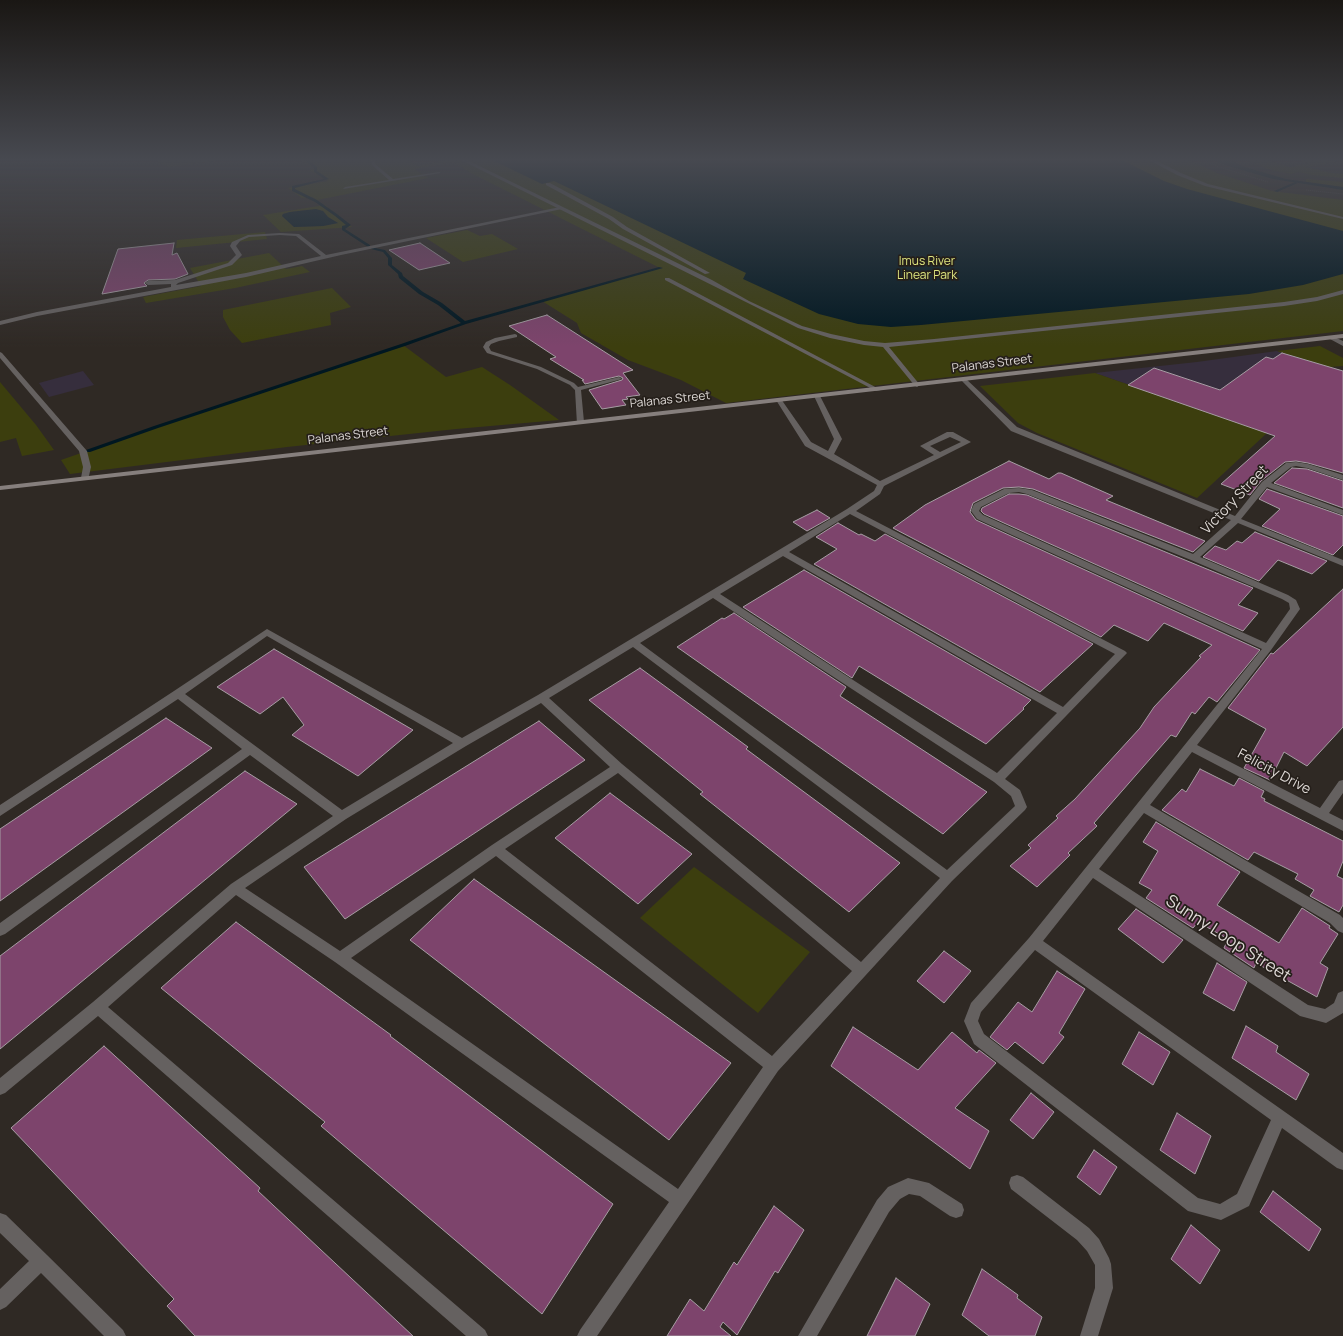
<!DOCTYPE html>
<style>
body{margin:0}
canvas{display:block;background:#2f2924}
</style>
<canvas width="1343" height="1336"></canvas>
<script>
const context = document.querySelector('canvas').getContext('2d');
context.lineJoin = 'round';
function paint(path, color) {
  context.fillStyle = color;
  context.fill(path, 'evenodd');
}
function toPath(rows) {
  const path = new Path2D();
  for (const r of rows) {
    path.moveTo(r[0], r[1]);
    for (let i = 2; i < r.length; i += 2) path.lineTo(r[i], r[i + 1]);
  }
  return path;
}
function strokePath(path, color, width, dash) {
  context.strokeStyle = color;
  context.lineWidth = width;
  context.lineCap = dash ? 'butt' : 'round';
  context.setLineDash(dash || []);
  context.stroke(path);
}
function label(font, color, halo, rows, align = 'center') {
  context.font = font + ' Manrope,sans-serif';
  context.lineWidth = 3.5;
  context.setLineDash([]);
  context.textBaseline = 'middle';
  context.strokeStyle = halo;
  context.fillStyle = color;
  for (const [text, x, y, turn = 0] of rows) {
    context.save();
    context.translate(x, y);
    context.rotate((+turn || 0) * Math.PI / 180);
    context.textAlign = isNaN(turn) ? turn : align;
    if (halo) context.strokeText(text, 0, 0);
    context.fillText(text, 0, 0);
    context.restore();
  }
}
const industrial = toPath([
 [1277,351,1343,371,1343,460,1095,373,1197,362],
 [83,371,94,385,49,397,39,383]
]);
const green = toPath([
 [157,160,220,160,170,167,159,163],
 [300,160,408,160,418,166,446,160,1188,160,1217,173,1272,191,1343,200,1343,331,726,403,681,380,628,360,581,333,577,323,542,301,660,268,471,173,453,162,414,169,428,178,317,200,312,197,302,198,288,188,328,181,309,170,315,169],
 [1247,160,1267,160,1290,167,1308,163,1299,160,1328,160,1337,162,1306,167,1331,173,1343,174,1343,178,1312,175,1299,172,1291,174,1271,170],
 [1306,179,1343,182,1343,187,1306,182],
 [325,205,352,227,281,232,263,215],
 [308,210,323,211,328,217,338,223,323,226,294,227,282,216,283,214,290,212],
 [467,230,480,236,492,234,518,249,463,262,426,238],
 [265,232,267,239,176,248,177,240],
 [269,253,286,269,302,266,310,272,235,288,146,303,143,297,201,286,190,268],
 [332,288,351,307,330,313,331,325,242,343,230,330,223,317,223,310],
 [403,345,446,377,482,367,510,385,559,420,456,429,287,447,70,474,61,460,156,427],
 [1320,346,1343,358,1343,366,1329,367,1277,351],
 [1095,373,1267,433,1197,498,1037,433,1018,423,980,386],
 [0,382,36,425,54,450,22,456,16,438,0,442],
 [694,867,810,952,758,1013,640,918]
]);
const water = toPath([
 [492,160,1122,160,1164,181,1187,189,1343,231,1343,274,1303,285,1249,294,921,325,891,327,858,324,819,314,743,279,746,273,554,181,542,184],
 [1216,160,1230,160,1245,167,1286,179,1343,187,1343,190,1273,179,1225,165],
 [316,209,323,211,328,217,338,223,323,226,294,227,282,216,283,214,290,212]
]);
const stream = toPath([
 [304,160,308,160,317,167,317,171,329,179,295,188,295,189,317,200,337,214,351,225,345,229,370,245,370,247,368,247,342,230,342,226,346,225,335,216,315,202,292,191,292,186,324,179,314,172,314,168,304,160],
 [1295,182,1298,183,1277,192,1274,191,1295,182],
 [371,247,385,250,392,258,392,265,402,273,403,276,423,292,442,303,465,321,659,267,663,268,466,324,405,346,158,428,90,452,86,452,86,450,154,426,401,344,461,323,438,305,419,294,399,278,398,274,388,265,388,258,383,252,371,249,371,247]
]);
const building = toPath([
 [174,243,172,255,177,253,188,274,175,279,148,280,144,283,147,286,102,294,118,249,174,243],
 [420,243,450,263,419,270,389,250,420,243],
 [547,315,633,370,623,373,640,395,626,397,628,399,622,400,626,405,602,409,589,390,622,380,623,378,619,376,585,384,582,380,584,380,550,359,556,357,509,326,547,315],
 [1282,353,1343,371,1343,473,1308,463,1296,461,1285,462,1261,481,1250,495,1221,484,1275,436,1128,385,1154,368,1220,390,1266,357,1273,359,1282,353],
 [1009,461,1049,479,1058,473,1061,473,1113,496,1106,500,1205,541,1193,552,1033,489,1019,487,1003,488,973,503,970,512,976,520,1260,650,1217,702,1209,697,1195,714,1192,712,1176,737,1171,735,1094,823,1097,826,1068,853,1070,855,1037,887,1010,866,1031,848,1028,845,1058,818,1056,816,1075,799,1140,728,1154,707,1201,657,1199,656,1212,645,1164,623,1148,641,1114,625,1101,637,893,528,925,505,1009,461],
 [1292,468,1307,469,1343,481,1343,508,1274,483,1292,468],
 [1267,489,1343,516,1343,545,1333,555,1262,526,1280,509,1259,499,1267,489],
 [1009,494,1019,494,1027,495,1253,588,1238,605,1258,613,1243,631,984,514,981,511,982,508,1009,494],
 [817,510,830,518,807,531,793,522,817,510],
 [838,523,859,535,861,534,875,541,885,534,1093,644,1040,692,814,564,837,549,816,537,838,523],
 [1255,532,1327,561,1312,574,1278,560,1259,581,1203,557,1215,546,1226,550,1237,541,1242,543,1255,532],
 [804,570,1031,700,1023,708,1024,709,986,744,859,666,852,678,743,607,804,570],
 [1343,589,1343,727,1307,766,1284,752,1270,780,1244,768,1266,729,1228,708,1271,653,1273,654,1343,589],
 [734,613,846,687,840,696,987,792,943,834,677,647,722,618,724,619,734,613],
 [274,649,413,730,358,776,292,735,304,725,283,697,260,714,217,687,274,649],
 [640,668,748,747,746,749,900,863,849,912,700,794,703,792,589,700,640,668],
 [166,718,212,748,0,901,0,829,166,718],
 [539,721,585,760,345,919,304,867,539,721],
 [1200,769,1234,786,1239,778,1264,791,1261,797,1265,799,1264,801,1343,841,1343,861,1337,876,1343,879,1343,905,1339,912,1310,896,1314,890,1295,879,1298,874,1254,852,1248,860,1162,810,1182,789,1186,792,1200,769],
 [245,771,297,804,0,1049,0,956,245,771],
 [610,793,692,854,638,904,555,838,610,793],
 [1156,822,1240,872,1217,905,1279,943,1302,908,1330,926,1329,928,1338,934,1320,963,1328,968,1317,997,1256,963,1254,968,1224,948,1228,939,1198,922,1193,928,1146,898,1152,890,1139,883,1158,851,1143,842,1156,822],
 [474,879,731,1063,669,1140,410,940,474,879],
 [1136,909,1183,940,1163,963,1118,929,1136,909],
 [236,922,391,1035,390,1036,613,1204,542,1314,321,1126,325,1122,161,988,236,922],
 [944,951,971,971,944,1003,917,981,944,951],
 [1217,963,1247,982,1234,1011,1203,993,1217,963],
 [1057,971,1085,989,1059,1033,1064,1037,1043,1064,1015,1042,1007,1050,990,1037,1018,1002,1032,1012,1057,971],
 [1246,1026,1278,1046,1276,1052,1309,1074,1296,1100,1232,1058,1246,1026],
 [853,1027,918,1070,952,1032,977,1053,979,1050,996,1063,955,1108,989,1131,970,1169,831,1066,853,1027],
 [1139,1032,1170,1052,1153,1085,1122,1064,1139,1032],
 [104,1046,260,1188,258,1191,413,1336,195,1336,167,1306,174,1299,11,1128,104,1046],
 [1031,1093,1054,1112,1033,1139,1010,1120,1031,1093],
 [1177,1113,1211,1136,1195,1174,1160,1150,1177,1113],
 [1094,1150,1117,1167,1100,1195,1077,1177,1094,1150],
 [1273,1191,1321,1229,1309,1251,1260,1212,1273,1191],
 [774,1206,804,1230,778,1273,775,1271,737,1335,723,1322,720,1327,731,1336,667,1336,690,1299,704,1311,734,1262,737,1265,774,1206],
 [1191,1225,1220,1250,1200,1284,1171,1259,1191,1225],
 [982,1269,1018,1295,1017,1298,1042,1317,1035,1336,989,1336,962,1315,982,1269],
 [896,1278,930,1304,915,1336,867,1336,896,1278]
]);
const path = toPath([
 [1205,160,1216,166,1268,182],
 [1306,190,1343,194]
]);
const service = toPath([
 [461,160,467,160,712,280,749,301,802,326,831,334,864,341,885,343,934,339,1284,302,1317,297,1343,290,1343,294,1317,301,1284,306,889,347,920,385,917,387,915,386,883,347,864,345,830,338,798,328,461,160],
 [1149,160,1155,160,1181,173,1208,184,1343,217,1343,219,1205,186,1177,175,1149,160],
 [546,183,550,183,613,217,627,227,710,273,705,274,623,229,609,219,546,185,546,183],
 [515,334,517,335,517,337,499,341,491,344,489,347,491,351,541,367,574,383,578,387,619,377,622,379,581,390,584,422,580,424,577,424,575,390,570,385,537,369,487,353,483,347,486,342,495,338,515,334],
 [947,432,953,432,971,442,884,486,878,486,878,482,934,455,920,446,947,432],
 [950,437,961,442,940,452,930,446,950,437]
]);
const minor = toPath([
 [371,160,375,160,375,164,393,179,439,172,441,173,343,189,345,187,389,180,372,165,371,160],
 [560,207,562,209,341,255,246,277,37,316,0,325,0,321,37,312,171,287,171,284,148,285,145,283,148,281,175,280,228,263,236,255,230,246,232,242,248,235,280,233,299,234,326,255,560,207],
 [280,235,296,236,321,256,246,273,176,285,178,283,232,265,242,255,236,246,240,241,249,237,280,235],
 [665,278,669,278,881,390,876,391,665,280,665,278],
 [1332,336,1343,341,1343,346,1330,339,1330,337,1332,336],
 [0,352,2,353,87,451,91,467,88,480,82,480,81,478,83,467,79,451,0,358,0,352],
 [961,378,965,378,1017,427,1235,516,1262,482,1286,463,1296,462,1308,464,1343,475,1343,480,1307,468,1296,466,1291,467,1271,483,1343,510,1343,515,1267,487,1241,519,1343,560,1343,566,1238,523,1200,557,1288,595,1296,600,1300,609,1271,650,1197,745,1320,808,1339,781,1343,780,1343,793,1329,813,1343,820,1343,831,1192,752,1150,805,1340,915,1343,918,1343,933,1338,931,1330,923,1144,813,1099,869,1308,1005,1325,1009,1334,1003,1338,993,1343,991,1343,1013,1326,1023,1300,1016,1093,878,1043,941,1343,1153,1343,1170,1337,1168,1282,1128,1249,1206,1221,1220,1188,1211,974,1044,964,1021,971,1003,1029,938,1262,649,977,519,971,511,974,504,1004,489,1019,488,1032,490,1193,554,1231,520,1011,431,961,380,961,378],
 [1019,492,1027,494,1191,560,1282,599,1289,603,1290,609,1266,643,983,515,979,511,981,507,1009,493,1019,492],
 [1035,950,1271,1120,1237,1194,1220,1204,1198,1198,984,1034,978,1021,981,1012,1035,950],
 [817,394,820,396,842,439,834,454,885,484,880,494,856,511,1125,651,1127,653,1005,779,1020,790,1027,807,1025,810,952,881,778,1071,597,1336,577,1336,580,1330,669,1202,335,962,236,895,108,1007,485,1330,488,1336,466,1336,98,1016,5,1093,0,1095,0,1078,93,1002,231,884,333,816,250,755,5,934,0,936,0,923,242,749,178,699,0,816,0,805,174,691,267,629,462,738,538,695,847,509,874,491,877,485,805,446,776,400,781,399,811,442,828,451,834,439,814,396,817,394],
 [850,514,1115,654,1063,707,789,552,850,514],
 [783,556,1057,713,997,773,720,594,783,556],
 [713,598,994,782,1011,796,1015,806,947,870,640,643,713,598],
 [267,636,453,743,342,810,185,694,267,636],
 [633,647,940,878,861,962,622,764,549,698,633,647],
 [541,703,610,767,492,845,340,951,245,888,346,819,466,746,541,703],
 [618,773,852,971,772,1056,505,849,618,773],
 [496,856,763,1067,678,1189,351,958,496,856],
 [1017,1175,1023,1177,1089,1228,1099,1239,1109,1258,1111,1264,1113,1288,1098,1336,1080,1336,1095,1288,1095,1265,1087,1251,1077,1240,1011,1189,1009,1183,1011,1177,1017,1175],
 [908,1178,929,1183,962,1204,964,1210,962,1216,956,1218,950,1216,920,1196,909,1194,900,1199,889,1212,817,1336,798,1336,877,1200,888,1187,908,1178],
 [0,1213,6,1215,47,1255,123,1330,126,1336,104,1336,41,1273,6,1307,0,1310,0,1289,29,1261,0,1233,0,1213]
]);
const secondary = toPath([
 [1343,334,1343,338,0,490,0,486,1343,334]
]);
const farParknames = [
 ["Imus River",927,262],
 ["Linear Park",927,276]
];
const farStreetnames = [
 ["Palanas Street",992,364,-7],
 ["Palanas Street",670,400,-6],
 ["Palanas Street",348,436,-7]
];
const streetNames = [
 ["Victory Street",1235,500,-46],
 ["Felicity Drive",1274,772,28]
];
const nearStreetnames = [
 ["Sunny Loop Street",1228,939,33]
];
paint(industrial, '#362e3d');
paint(green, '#3c3e0e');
paint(water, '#001721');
paint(stream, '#001721');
paint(building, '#7d446c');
strokePath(building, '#a69da3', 1);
strokePath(path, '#68635e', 1, [0.5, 1.5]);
paint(service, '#656160');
paint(minor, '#656160');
paint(secondary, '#867f7d');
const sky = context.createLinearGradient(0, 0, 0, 347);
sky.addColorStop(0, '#1a1714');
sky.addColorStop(0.46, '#474950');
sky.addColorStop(1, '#47495000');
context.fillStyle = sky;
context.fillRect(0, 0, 1343, 347);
label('12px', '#dde47f', '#251f1a', farParknames);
label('12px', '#ded9d6', '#251f1a', farStreetnames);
label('14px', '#ded9d6', '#251f1a', streetNames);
label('17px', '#ded9d6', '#251f1a', nearStreetnames);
</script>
